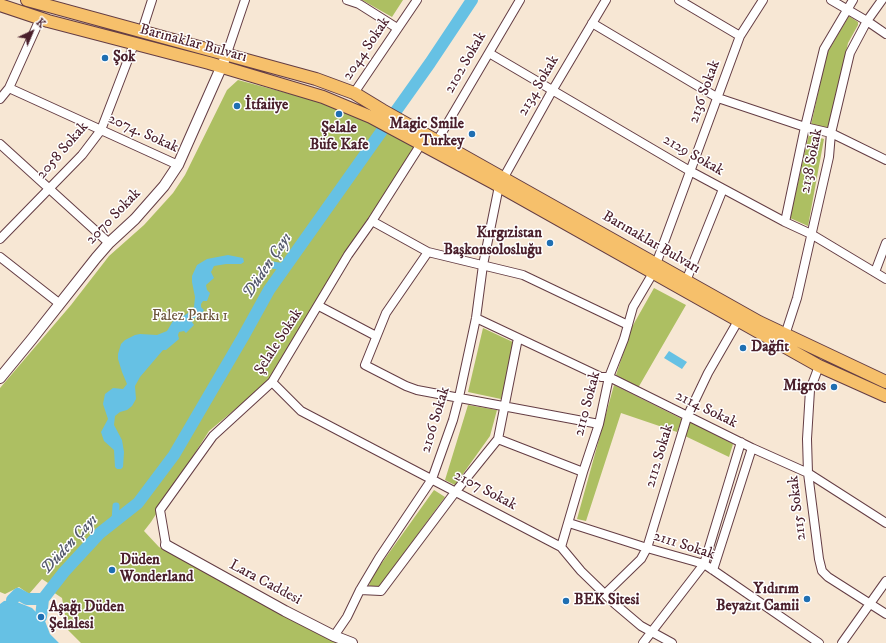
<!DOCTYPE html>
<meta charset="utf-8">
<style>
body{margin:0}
#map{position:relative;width:886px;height:643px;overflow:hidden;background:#f7e7d4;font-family:"IM FELL DW Pica",serif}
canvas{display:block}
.north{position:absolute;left:12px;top:12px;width:40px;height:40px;-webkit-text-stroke:3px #fff;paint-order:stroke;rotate:44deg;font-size:11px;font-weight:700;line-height:16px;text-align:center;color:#4a1f2b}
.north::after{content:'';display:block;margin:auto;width:14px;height:18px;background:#4a1f2b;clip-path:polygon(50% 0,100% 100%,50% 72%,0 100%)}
</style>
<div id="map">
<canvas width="886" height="643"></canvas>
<div class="north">K</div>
</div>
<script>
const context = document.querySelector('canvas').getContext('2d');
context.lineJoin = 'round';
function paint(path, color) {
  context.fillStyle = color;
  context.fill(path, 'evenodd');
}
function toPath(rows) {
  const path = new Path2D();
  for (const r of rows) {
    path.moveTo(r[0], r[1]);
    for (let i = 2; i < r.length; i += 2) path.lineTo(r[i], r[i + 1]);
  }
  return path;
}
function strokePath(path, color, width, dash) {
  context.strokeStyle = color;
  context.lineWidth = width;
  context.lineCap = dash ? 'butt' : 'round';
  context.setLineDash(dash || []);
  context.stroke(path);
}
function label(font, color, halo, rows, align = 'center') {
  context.font = font + ' "IM FELL DW Pica",serif';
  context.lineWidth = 3;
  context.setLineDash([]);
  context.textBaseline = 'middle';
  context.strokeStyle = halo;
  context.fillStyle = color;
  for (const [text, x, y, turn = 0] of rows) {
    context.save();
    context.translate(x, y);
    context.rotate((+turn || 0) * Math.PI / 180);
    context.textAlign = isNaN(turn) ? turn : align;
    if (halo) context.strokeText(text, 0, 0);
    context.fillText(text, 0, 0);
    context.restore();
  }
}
const green = toPath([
 [362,0,403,0,392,17],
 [849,16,858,22,858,25,848,43,830,128,811,125,827,53],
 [238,80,324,103,362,119,416,148,340,260,268,382,209,431,151,522,144,531,159,547,321,634,343,643,81,643,68,630,62,598,50,590,48,583,42,579,29,594,19,587,5,594,0,592,0,388,71,305,109,256,144,225,173,193,185,175,227,90],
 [809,134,824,139,808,226,790,218],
 [654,288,686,305,638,388,616,375,632,327],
 [483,328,515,343,501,399,468,392],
 [614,385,682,419,677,432,621,413,586,521,577,519],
 [468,405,497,410,490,436,455,485,445,480],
 [690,422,733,444,729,457,685,436],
 [434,490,445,497,379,587,369,586,371,578]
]);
const water = toPath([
 [228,255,243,258,244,262,241,264,226,264,214,266,211,272,214,278,206,285,207,290,210,293,207,301,203,301,201,304,201,307,204,310,199,318,196,317,193,319,192,322,194,325,186,333,184,331,179,332,178,335,179,339,166,350,163,350,140,377,135,386,136,399,132,406,127,410,120,412,115,416,114,425,122,440,124,452,123,467,121,469,117,469,115,467,114,450,104,441,101,432,108,419,103,404,105,394,113,388,123,389,127,384,122,372,118,359,118,354,121,344,125,340,135,335,140,334,157,335,167,331,173,321,179,319,191,311,194,307,195,297,192,282,192,276,197,265,207,259],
 [669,351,687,362,682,369,664,358],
 [12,600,32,608,45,621,50,634,59,643,0,643,0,604,4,601]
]);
const canal = toPath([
 [272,265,286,267],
 [115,521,116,506]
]);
const river = toPath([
 [12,600,18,594,27,599,43,599],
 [41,617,43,599,64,572,100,533,138,503,174,455,243,337,269,290,430,63,472,0]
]);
const minor = toPath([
 [347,0,359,4,397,28],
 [679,0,740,36],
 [831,0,867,21,886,34],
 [592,23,718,98,805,127,831,133,886,160],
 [142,31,152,0],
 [489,53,690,171,785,222,811,234,886,279],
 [225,59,245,0],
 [9,88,178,165],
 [354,93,417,0],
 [0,99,9,88,40,19],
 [437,141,520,0],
 [0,144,109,243],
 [372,221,428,252,386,313,365,365,406,386,417,390,599,424],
 [785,222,805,127,824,49,853,0],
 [0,239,82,155,101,130,134,44],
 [428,252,523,275,628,325],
 [0,257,60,304],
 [656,264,740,36,763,0],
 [875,272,886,243],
 [686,281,723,189],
 [319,306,376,336],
 [476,318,601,377,609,377,752,448],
 [785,335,797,298,829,157,831,133,850,53,867,21,882,0],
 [819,366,810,390,807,439,808,473,819,559,822,571,828,577,886,614],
 [272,382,301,411,561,547,581,571,615,604,641,626,672,643],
 [498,439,583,472],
 [569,523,647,548,704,564,713,570,819,643],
 [166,545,160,510,213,436,272,382,348,255,372,221,421,144],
 [561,547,583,472,599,424,609,377,624,339,633,307,653,273],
 [713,570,752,448,808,473,886,523],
 [360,590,381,591,456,491,498,439,518,338],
 [605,594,641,559,647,548,687,417,708,373,738,321],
 [334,636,347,617,360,590,379,558,432,479,453,420,459,397,476,318,483,265,499,186,552,91,606,0],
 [643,643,704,564,741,442],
 [842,643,886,581]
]);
const tertiary = toPath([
 [0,378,32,339,96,258,109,243,135,219,164,186,178,165,224,61],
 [166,545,285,611,334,636,352,643]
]);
const primary = toPath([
 [27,0,316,79,354,93,382,110,759,322,886,382],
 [0,5,48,21,209,63,323,97,371,117,492,182,819,366,886,396]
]);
const markers = [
 [105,58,4,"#1f6fb2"],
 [237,106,4,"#1f6fb2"],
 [339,114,4,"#1f6fb2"],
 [472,134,4,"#1f6fb2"],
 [550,243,4,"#1f6fb2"],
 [743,348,4,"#1f6fb2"],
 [834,387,4,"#1f6fb2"],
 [112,570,4,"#1f6fb2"],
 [807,599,4,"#1f6fb2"],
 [566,601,4,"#1f6fb2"],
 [41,617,4,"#1f6fb2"]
];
const streetNames = [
 ["Barınaklar Bulvarı",193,44,15],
 ["2044 Sokak",367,49,-56],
 ["2102 Sokak",466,63,-60],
 ["2134 Sokak",539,86,-60],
 ["2136 Sokak",705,92,-70],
 ["2074. Sokak",143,134,24],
 ["2058 Sokak",63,151,-49],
 ["2129 Sokak",693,156,30],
 ["2138 Sokak",812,161,-79],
 ["2070 Sokak",114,217,-46],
 ["Barınaklar Bulvarı",651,243,30],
 ["Şelale Sokak",279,342,-57],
 ["2110 Sokak",588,404,-75],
 ["2114 Sokak",706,410,26],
 ["2106 Sokak",436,420,-73],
 ["2112 Sokak",660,456,-73],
 ["2107 Sokak",485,491,28],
 ["2115 Sokak",798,508,-97],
 ["2111 Sokak",684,546,18],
 ["Lara Caddesi",265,583,28]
];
const poiNames = [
 ["Şok",113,58],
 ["İtfaiiye",245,106],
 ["Magic Smile",464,125,"right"],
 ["Turkey",464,142,"right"],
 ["Şelale",339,129,"center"],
 ["Büfe Kafe",339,146,"center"],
 ["Kırgızistan",542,234,"right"],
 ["Başkonsolosluğu",542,251,"right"],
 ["Dağfit",751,348],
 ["Migros",826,387,"right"],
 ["Düden",120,561],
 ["Wonderland",120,578],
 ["Yıdırım",799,590,"right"],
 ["Beyazıt Camii",799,607,"right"],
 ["BEK Sitesi",574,601],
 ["Aşağı Düden",49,608],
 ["Şelalesi",49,625]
];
const parkNames = [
 ["Falez Parkı 1",190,317]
];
const waterNames = [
 ["Düden Çayı",268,266,-56],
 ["Düden Çayı",70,545,-47]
];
paint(green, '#adbf62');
paint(water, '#66c1e4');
strokePath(canal, '#66c1e4', 7);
strokePath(river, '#66c1e4', 12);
strokePath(minor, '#643d44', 10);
strokePath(tertiary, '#643d44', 12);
strokePath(primary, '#643d44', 14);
strokePath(minor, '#fff', 8);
strokePath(tertiary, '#fff', 10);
strokePath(primary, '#f6c06b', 12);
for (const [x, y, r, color] of markers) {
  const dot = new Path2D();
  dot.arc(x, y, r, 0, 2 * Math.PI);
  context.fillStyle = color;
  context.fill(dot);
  strokePath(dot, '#fff', 1.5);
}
label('15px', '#4a1f2b', '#fff', streetNames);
label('bold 15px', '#4a1f2b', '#fff', poiNames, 'left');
label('15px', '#6d573e', '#fff', parkNames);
label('italic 16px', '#54586c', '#fff', waterNames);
</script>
